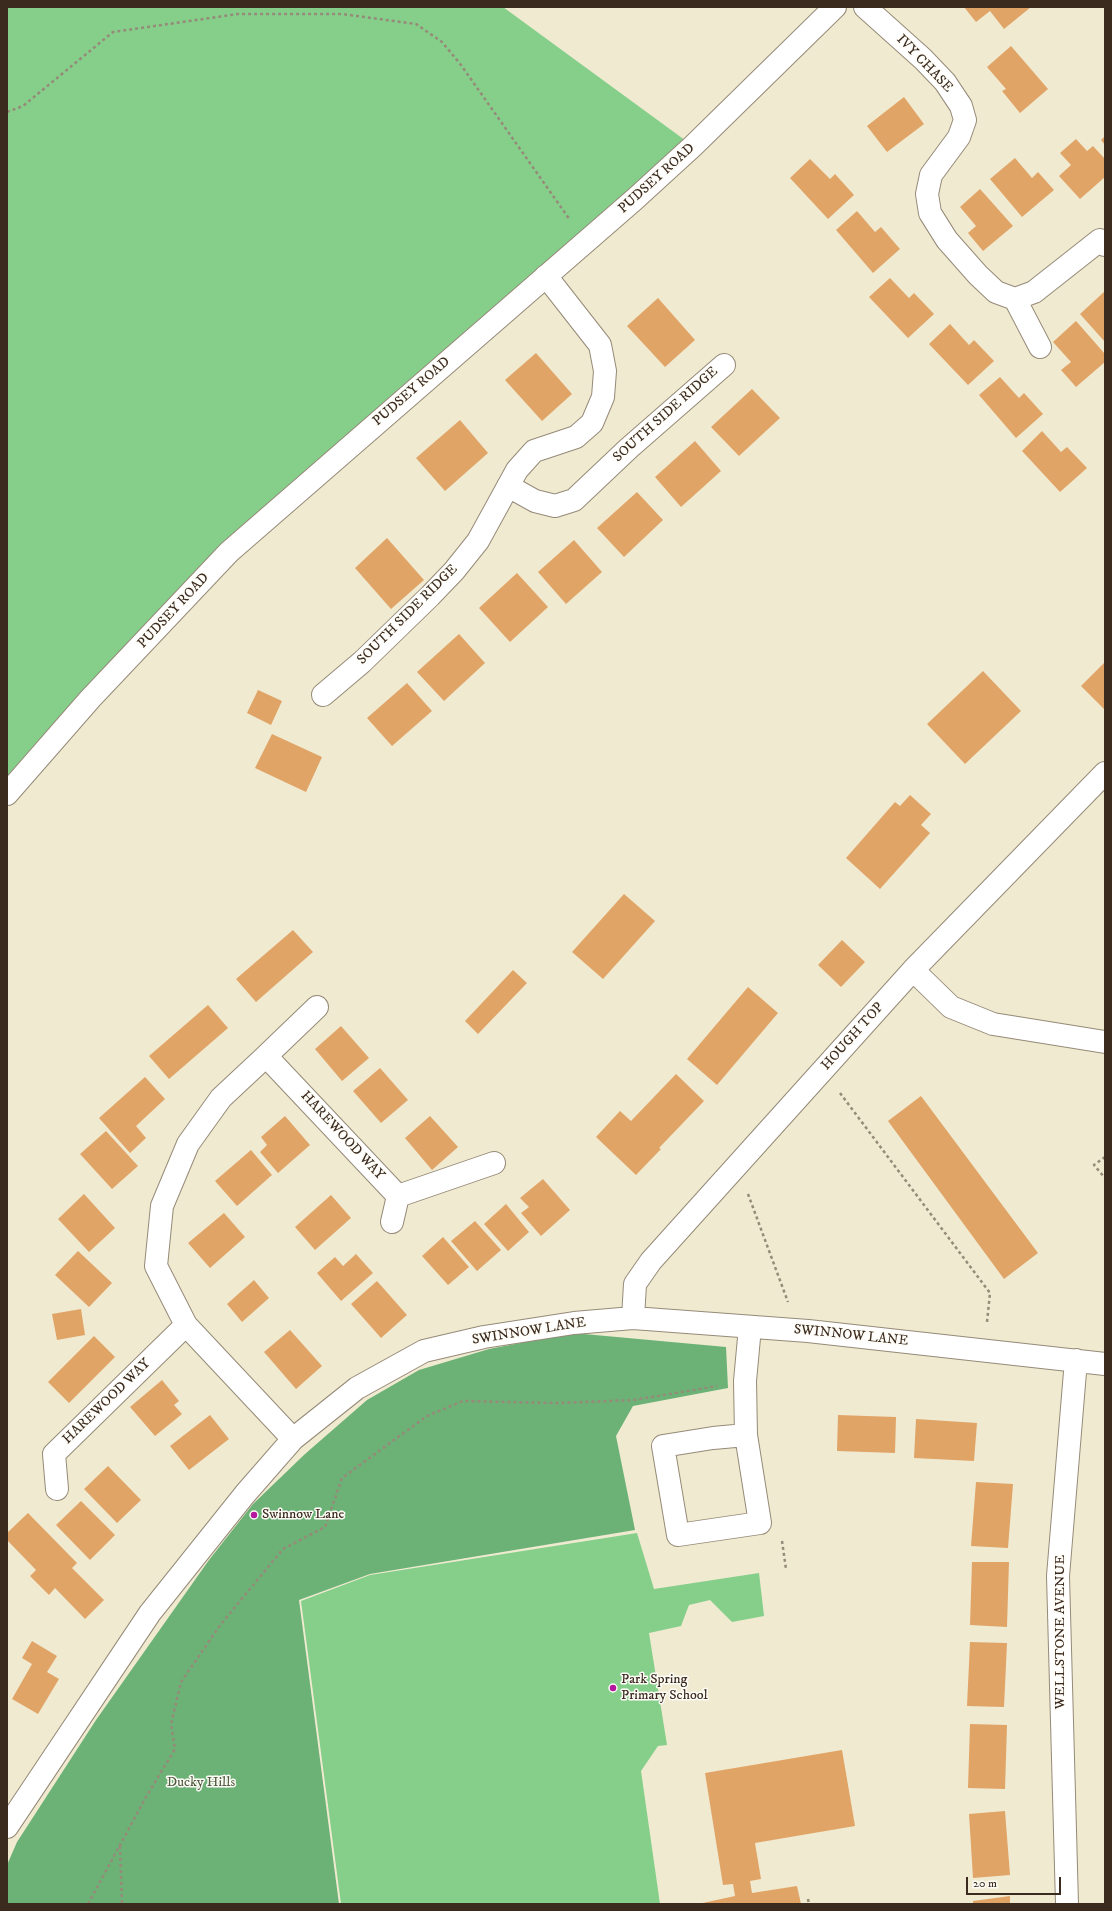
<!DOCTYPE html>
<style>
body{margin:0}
#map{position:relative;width:1112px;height:1911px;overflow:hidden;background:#f0ead1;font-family:"IM FELL DW Pica",serif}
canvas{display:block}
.frame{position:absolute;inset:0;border:8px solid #3b2a1e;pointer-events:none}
.scale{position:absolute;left:966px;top:1877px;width:95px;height:18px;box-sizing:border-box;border:2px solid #3b2a1e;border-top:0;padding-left:5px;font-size:12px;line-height:14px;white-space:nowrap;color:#3b2a1e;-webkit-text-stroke:3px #fdfcf7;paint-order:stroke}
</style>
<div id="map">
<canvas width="1112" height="1911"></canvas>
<div class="frame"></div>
<div class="scale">20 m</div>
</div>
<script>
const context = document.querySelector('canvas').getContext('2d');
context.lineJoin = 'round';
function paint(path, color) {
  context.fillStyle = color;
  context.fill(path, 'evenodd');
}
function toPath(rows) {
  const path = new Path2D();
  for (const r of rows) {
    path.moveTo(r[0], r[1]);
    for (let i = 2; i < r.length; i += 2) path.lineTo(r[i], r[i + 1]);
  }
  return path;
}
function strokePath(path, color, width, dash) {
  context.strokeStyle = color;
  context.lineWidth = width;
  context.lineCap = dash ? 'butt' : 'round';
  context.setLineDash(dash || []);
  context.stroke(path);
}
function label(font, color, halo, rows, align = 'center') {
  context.font = font + ' "IM FELL DW Pica",serif';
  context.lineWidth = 3;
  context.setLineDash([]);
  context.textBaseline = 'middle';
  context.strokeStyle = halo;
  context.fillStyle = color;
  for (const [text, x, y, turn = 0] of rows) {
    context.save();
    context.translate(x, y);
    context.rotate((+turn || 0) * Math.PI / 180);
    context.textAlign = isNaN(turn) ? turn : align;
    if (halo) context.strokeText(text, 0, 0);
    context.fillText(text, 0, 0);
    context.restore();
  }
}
const green = toPath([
 [7,7,503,7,693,146,229,552,7,794],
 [637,1533,654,1589,759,1573,764,1616,732,1622,710,1600,689,1605,681,1626,649,1633,667,1745,658,1746,641,1771,660,1904,341,1904,301,1601,370,1575]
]);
const forest = toPath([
 [573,1333,726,1347,728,1388,633,1406,616,1436,635,1530,370,1574,299,1600,339,1904,7,1904,7,1865,17,1842,96,1720,209,1560,253,1504,305,1454,367,1400,419,1370,489,1349]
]);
const building = toPath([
 [964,7,1031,7,1004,29,990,11,976,22],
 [1011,46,1048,89,1020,113,1002,91,1006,89,987,67],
 [904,97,924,124,887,152,867,126],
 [1105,136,1105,145,1101,140],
 [1076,139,1087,151,1093,146,1105,159,1105,177,1080,199,1059,176,1071,165,1060,153],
 [1015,158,1032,178,1038,172,1054,190,1022,217,990,179],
 [810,159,830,179,835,174,854,195,828,219,790,178],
 [980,189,1013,226,983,251,968,233,976,226,960,207],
 [857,211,875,232,881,227,900,249,873,273,836,230],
 [890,278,909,298,914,293,934,314,908,338,869,297],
 [1105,291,1105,342,1080,314],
 [658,298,695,340,665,367,627,326],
 [1076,321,1105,354,1105,362,1076,387,1061,370,1071,362,1053,342],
 [950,324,969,345,974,340,994,361,968,385,929,344],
 [536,353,572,394,542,421,505,380],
 [1000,377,1019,398,1024,393,1043,414,1016,438,979,395],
 [752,389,780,418,739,456,711,427],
 [460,420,488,453,445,491,416,458],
 [1042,431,1061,452,1067,447,1087,468,1060,492,1022,451],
 [695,441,721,471,681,507,655,477],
 [637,492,663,520,624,557,597,528],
 [387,538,424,580,391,609,355,568],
 [574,540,602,572,566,604,538,572],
 [517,573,548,607,510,642,479,608],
 [459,634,485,663,444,701,417,672],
 [1105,662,1105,710,1081,686],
 [983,671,1021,711,965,764,927,724],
 [407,683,432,711,392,746,367,718],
 [258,690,282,701,271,725,247,713],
 [272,734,322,757,306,792,255,768],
 [910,795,931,814,921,825,930,833,880,889,846,858,895,802,900,806],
 [624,894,655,921,603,979,572,952],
 [293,930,313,952,256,1002,236,979],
 [842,940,865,962,841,987,818,965],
 [513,970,527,983,478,1034,465,1021],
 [748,987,778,1013,717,1085,687,1059],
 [208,1005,228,1028,169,1079,149,1056],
 [341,1026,369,1058,342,1081,315,1049],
 [380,1068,408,1100,381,1123,353,1091],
 [676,1074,704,1101,659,1148,661,1149,636,1175,596,1137,620,1111,631,1121],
 [145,1077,165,1099,136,1126,146,1138,130,1153,99,1118],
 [921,1096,1038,1253,1004,1279,888,1121],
 [285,1116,310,1145,278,1173,260,1152,267,1145,261,1137],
 [430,1116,458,1147,432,1170,405,1138],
 [106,1131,138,1166,112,1189,80,1154],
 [251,1150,272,1175,237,1206,215,1181],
 [543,1179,570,1210,541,1236,521,1213,529,1207,520,1198],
 [84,1194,115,1228,89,1252,58,1219],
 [331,1195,351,1218,315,1250,295,1227],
 [506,1204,529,1232,508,1251,484,1224],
 [224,1213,245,1237,210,1268,188,1243],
 [475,1221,501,1250,477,1271,451,1241],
 [443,1237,469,1267,448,1285,422,1256],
 [78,1251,112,1283,89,1307,55,1275],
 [356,1254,373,1273,341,1301,317,1273,335,1257,343,1266],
 [254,1280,269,1298,242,1322,227,1304],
 [377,1281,407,1315,381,1338,351,1304],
 [81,1309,85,1335,57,1340,52,1314],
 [290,1330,322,1366,296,1389,264,1352],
 [94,1336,115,1357,69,1403,48,1382],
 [162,1380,179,1401,174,1405,182,1414,155,1436,130,1407],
 [210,1415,229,1439,189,1470,170,1446],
 [838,1415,896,1417,895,1453,837,1451],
 [916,1419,977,1423,974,1461,914,1458],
 [108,1466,141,1500,117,1523,84,1489],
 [976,1482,1013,1484,1008,1548,971,1546],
 [81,1501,115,1535,90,1560,56,1525],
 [28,1513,77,1563,72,1568,104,1600,85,1619,55,1588,49,1595,30,1576,36,1570,7,1540,7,1533],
 [972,1562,1009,1562,1007,1627,970,1625],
 [32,1641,57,1656,47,1672,59,1679,38,1714,12,1699,32,1664,22,1658],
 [970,1642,1007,1643,1004,1707,967,1706],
 [970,1724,1007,1725,1005,1789,968,1788],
 [842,1750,855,1826,755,1843,761,1879,750,1881,752,1893,797,1886,801,1904,698,1904,735,1896,733,1884,723,1885,705,1773],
 [1005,1811,1010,1875,973,1878,969,1814],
 [1010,1896,1010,1904,973,1904,973,1901]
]);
const path = toPath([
 [7,112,23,106,113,32,238,14,342,14,416,24,442,42,461,65,570,220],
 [840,1093,990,1293,987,1322],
 [1105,1157,1094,1165,1105,1178],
 [748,1194,788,1302],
 [782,1541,786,1569],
 [120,1846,122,1904],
 [808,1899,809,1904],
 [88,1904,146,1797,175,1749,171,1724,181,1682,221,1624,283,1549,325,1527,342,1478,427,1416,463,1401,557,1403,634,1400,717,1386]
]);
const minor = toPath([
 [865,7,923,59,945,82,961,106,965,120,959,137,931,175,927,194,930,213,947,240,978,275,996,292,1015,299,1034,292,1100,240,1105,245],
 [1015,299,1040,347],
 [508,486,535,501,555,506,574,500,629,448,724,365],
 [323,695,362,662,430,596,454,571,478,541,517,470,534,451,576,437,592,423,603,397,605,371,600,345,546,276],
 [913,970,951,1007,993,1024,1105,1042],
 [266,1056,317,1007],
 [398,1196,494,1163],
 [633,1318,635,1284,651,1261,913,970,1105,773],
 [746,1435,713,1438,663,1446,678,1535,760,1523,746,1435,745,1381,750,1327],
 [293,1439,186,1325,156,1266,162,1206,188,1144,221,1098,266,1056,398,1196,392,1222],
 [57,1489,54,1454,186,1325],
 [7,1827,150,1613,245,1494,293,1439,357,1388,424,1351,484,1337,574,1323,633,1318,808,1331,1105,1364],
 [1067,1904,1058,1576,1076,1360]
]);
const major = toPath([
 [7,794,90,699,229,552,635,199,693,146,835,7]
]);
const markers = [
 [254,1515,4,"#b5179e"],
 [613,1688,4,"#b5179e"]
];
const streetNames = [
 ["IVY CHASE",924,64,46],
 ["PUDSEY ROAD",657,179,-42],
 ["PUDSEY ROAD",412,392,-41],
 ["SOUTH SIDE RIDGE",666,415,-42],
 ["PUDSEY ROAD",174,611,-47],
 ["SOUTH SIDE RIDGE",408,615,-45],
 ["HOUGH TOP",853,1037,-48],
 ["HAREWOOD WAY",342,1136,47],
 ["SWINNOW LANE",529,1332,-9],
 ["SWINNOW LANE",851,1336,6],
 ["HAREWOOD WAY",107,1402,-44],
 ["WELLSTONE AVENUE",1061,1632,-90]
];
const poiNames = [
 ["Swinnow Lane",262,1515],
 ["Park Spring",621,1680],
 ["Primary School",621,1696]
];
const parkNames = [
 ["Ducky Hills",201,1783]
];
paint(green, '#85cf8b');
paint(forest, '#6cb277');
paint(building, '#e1a467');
strokePath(minor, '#968a78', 24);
strokePath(major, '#968a78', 24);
strokePath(path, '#968a78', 2.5, [3, 3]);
strokePath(minor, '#fff', 22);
strokePath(major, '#fff', 22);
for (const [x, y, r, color] of markers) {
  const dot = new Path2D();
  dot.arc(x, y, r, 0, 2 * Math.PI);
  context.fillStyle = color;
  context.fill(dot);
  strokePath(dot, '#fdfcf7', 1.5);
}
label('14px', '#3b2a1e', '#fdfcf7', streetNames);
label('14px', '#3b2a1e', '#fdfcf7', poiNames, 'left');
label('14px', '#515c3f', '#fdfcf7', parkNames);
</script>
